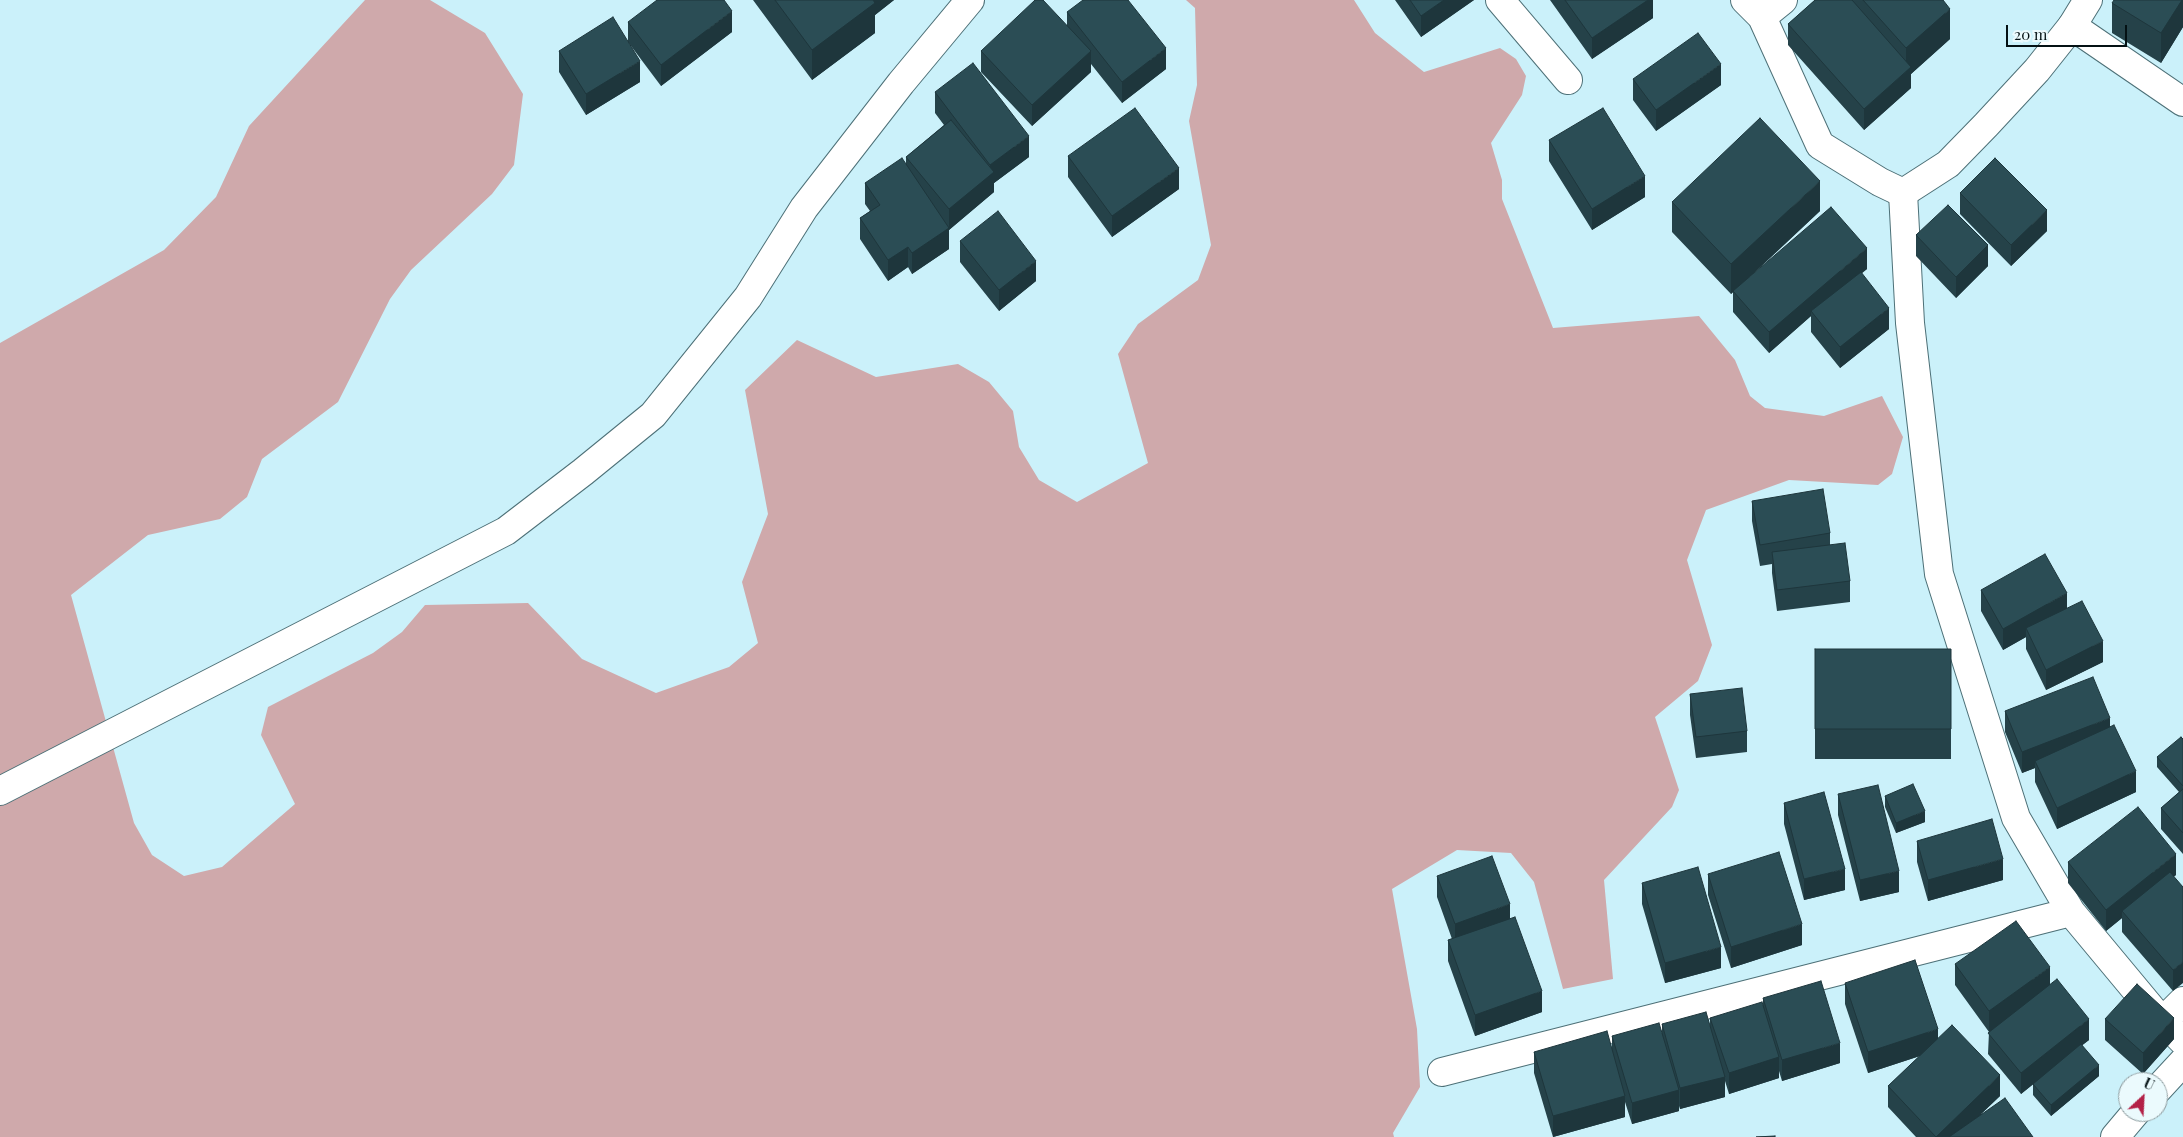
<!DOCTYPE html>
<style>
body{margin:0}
#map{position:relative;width:2183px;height:1137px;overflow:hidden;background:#cbf1fa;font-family:"Playfair Display",serif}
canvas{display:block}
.north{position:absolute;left:2118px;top:1072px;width:50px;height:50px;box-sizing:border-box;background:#ebfafd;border:1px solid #8f9da0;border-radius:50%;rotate:25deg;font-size:14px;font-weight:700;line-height:20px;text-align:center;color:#041114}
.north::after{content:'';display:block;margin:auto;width:18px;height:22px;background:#b32147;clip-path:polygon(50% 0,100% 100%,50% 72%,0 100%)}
.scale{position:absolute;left:2006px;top:25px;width:121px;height:22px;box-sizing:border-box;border:2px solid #041114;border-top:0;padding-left:6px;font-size:15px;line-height:18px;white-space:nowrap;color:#041114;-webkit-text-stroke:4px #ebfafd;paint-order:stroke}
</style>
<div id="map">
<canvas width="2183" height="1137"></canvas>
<div class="north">U</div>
<div class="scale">20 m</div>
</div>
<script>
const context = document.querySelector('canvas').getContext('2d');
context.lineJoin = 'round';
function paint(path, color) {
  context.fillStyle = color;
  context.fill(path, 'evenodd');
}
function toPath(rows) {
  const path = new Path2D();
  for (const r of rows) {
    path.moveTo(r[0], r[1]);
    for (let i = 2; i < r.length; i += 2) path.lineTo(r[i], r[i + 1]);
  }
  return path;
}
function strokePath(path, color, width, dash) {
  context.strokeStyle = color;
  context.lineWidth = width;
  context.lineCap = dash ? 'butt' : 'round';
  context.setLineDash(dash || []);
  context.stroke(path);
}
const forest = toPath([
 [365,0,430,0,485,33,523,94,514,165,492,194,411,270,390,299,338,402,262,459,247,497,220,519,148,535,71,595,134,823,152,855,184,876,222,867,295,804,261,735,268,707,373,653,402,632,425,605,528,603,582,659,656,693,729,667,758,643,742,582,768,514,745,390,797,340,876,377,958,364,989,382,1013,411,1019,447,1039,480,1077,502,1148,463,1118,354,1138,324,1198,280,1211,245,1189,121,1197,85,1195,8,1186,0,1354,0,1375,33,1424,72,1500,48,1516,59,1526,76,1522,95,1491,143,1502,180,1502,199,1553,328,1699,316,1735,360,1750,396,1765,408,1824,416,1882,396,1903,437,1892,474,1878,485,1789,480,1706,510,1687,560,1712,645,1698,681,1655,717,1679,790,1672,807,1604,880,1613,979,1563,989,1534,882,1511,853,1457,850,1392,889,1417,1029,1420,1087,1393,1133,1394,1137,0,1137,0,343,164,250,216,197,249,126]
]);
const minor = toPath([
 [1500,0,1568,80],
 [1762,17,1783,0],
 [2072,26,2183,102],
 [1903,193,1910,323,1939,574,2016,818,2071,912,2155,1013,2183,1041],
 [2163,1021,2183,1001],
 [1442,1072,2071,912],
 [2158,1089,2183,1062],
 [2115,1137,2136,1112]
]);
const tertiary = toPath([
 [1745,0,1762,17,1820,145,1880,182,1903,193,1948,164,1986,125,2037,70,2072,26,2088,0],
 [0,791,506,531,583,472,653,415,748,297,804,208,901,83,970,0]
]);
const wall = toPath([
 [753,0,894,0,875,15,875,33,812,80],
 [1395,0,1474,0,1421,37],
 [1550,0,1653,0,1653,18,1592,59],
 [1815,0,1943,0,1950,39,1911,74,1911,88,1864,130,1788,45,1788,24],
 [2183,0,2183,27,2161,63,2112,33,2112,3],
 [1067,12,1166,69,1122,103,1091,64,1091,72,1032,126,981,72,981,51,1067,25],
 [628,22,732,32,661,86,628,42],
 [559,51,640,82,586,115,559,72],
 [1633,79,1721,85,1656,131,1633,100],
 [935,92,1029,157,994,183,994,192,949,230,949,229,949,249,912,274,908,267,888,281,860,239,860,218,870,211,865,204,865,183,906,164,906,157,944,125,935,113],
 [1549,140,1645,197,1592,230,1549,161],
 [1068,156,1179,189,1112,237,1068,177],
 [1960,193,2047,231,2011,266,1960,214],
 [1672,202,1820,211,1750,277,1867,269,1861,273,1889,329,1840,368,1811,332,1811,316,1769,353,1733,312,1733,292,1731,294,1672,232],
 [1916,235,1988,266,1956,298,1916,256],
 [960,241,1036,281,999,311,960,262],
 [1752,501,1830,533,1830,545,1850,581,1850,602,1777,611,1772,573,1772,564,1760,566,1752,521],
 [1981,590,2067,608,2103,662,2046,690,2026,649,2026,637,2003,650,1981,611],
 [1815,649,1951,649,1951,759,1815,759],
 [1690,694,1747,731,1747,752,1696,758,1690,715],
 [2005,711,2110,727,2136,792,2057,829,2035,782,2035,768,2022,773,2005,732],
 [2183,739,2183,854,2161,829,2161,808,2179,792,2157,767,2157,757],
 [1838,794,1899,892,1860,901,1838,815],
 [1885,796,1925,822,1896,833,1885,807],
 [1784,803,1845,890,1804,900,1784,824],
 [1917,841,2003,880,1928,901,1917,862],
 [2068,862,2176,875,2174,876,2173,991,2122,932,2122,918,2106,931,2068,883],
 [1708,874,1802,945,1731,968,1708,895],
 [1437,876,1510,919,1542,1012,1475,1036,1448,961,1448,940,1452,939,1437,897],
 [1642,883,1721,968,1665,983,1642,904],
 [1955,964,2050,984,2089,1040,2082,1045,2099,1076,2051,1116,2033,1095,2033,1084,2021,1094,1988,1054,1989,1032,1955,985],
 [1845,983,1938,1039,2000,1096,1981,1114,2033,1137,1916,1137,1888,1107,1888,1086,1920,1056,1868,1073,1845,1004],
 [1763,998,1840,1063,1782,1081,1779,1071,1779,1078,1729,1094,1725,1081,1725,1097,1680,1109,1679,1106,1679,1111,1632,1124,1625,1102,1625,1117,1553,1137,1534,1073,1534,1052,1612,1048,1612,1036,1662,1033,1662,1024,1710,1027,1710,1018,1763,1007],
 [2105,1019,2174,1039,2143,1074,2105,1040]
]);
const shadedWall = toPath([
 [870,0,894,0,875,15,875,33,812,80,812,50],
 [1444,0,1474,0,1421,37,1421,16],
 [1648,0,1653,0,1653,18,1592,59,1592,38],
 [2182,0,2183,0,2183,27,2161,63,2161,33],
 [1950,9,1950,39,1911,74,1911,88,1864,130,1864,109,1906,72,1906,48],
 [732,11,732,32,661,86,661,65],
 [1166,48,1166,69,1122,103,1122,82],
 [1091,51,1091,72,1032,126,1032,105],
 [640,61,640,82,586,115,586,94],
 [1721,64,1721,85,1656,131,1656,110],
 [1029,136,1029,157,994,183,994,192,949,230,949,209,990,175,990,165],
 [1179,168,1179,189,1112,237,1112,216],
 [1645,176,1645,197,1592,230,1592,209],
 [1820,181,1820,211,1731,294,1731,264],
 [2047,210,2047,231,2011,266,2011,245],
 [949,228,949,249,912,274,912,253],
 [1988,245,1988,266,1956,298,1956,277],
 [908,247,908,267,888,281,888,260],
 [1867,248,1867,269,1814,314,1811,311,1811,316,1769,353,1769,332],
 [1036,261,1036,281,999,311,999,290],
 [1889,308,1889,329,1840,368,1840,347],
 [2067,593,2067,614,2026,628,2026,637,2003,650,2003,629],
 [2103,641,2103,662,2046,690,2046,670],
 [2110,718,2110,738,2035,761,2035,768,2022,773,2022,752],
 [2136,771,2136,792,2057,829,2057,808],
 [1925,811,1925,822,1896,833,1896,823],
 [2176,854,2176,875,2126,915,2122,911,2122,918,2106,931,2106,910],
 [2003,859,2003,880,1928,901,1928,880],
 [1845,869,1845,890,1804,900,1804,879],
 [1899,871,1899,892,1860,901,1860,880],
 [1510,904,1510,925,1455,945,1455,924],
 [1802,924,1802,945,1731,968,1731,947],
 [1721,947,1721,968,1665,983,1665,963],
 [2183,962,2183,983,2173,991,2173,970],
 [2050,967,2050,988,1989,1032,1989,1011],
 [1542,991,1542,1012,1475,1036,1475,1015],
 [2174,1018,2174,1039,2143,1074,2143,1053],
 [2089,1019,2089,1040,2021,1094,2021,1073],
 [1938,1029,1938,1050,1868,1073,1868,1052],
 [1840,1043,1840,1063,1782,1081,1782,1060],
 [1779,1057,1779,1078,1729,1094,1729,1073],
 [2099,1065,2099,1076,2051,1116,2051,1105],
 [2000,1075,2000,1096,1957,1137,1936,1137],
 [1725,1077,1725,1097,1680,1109,1680,1088],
 [1679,1090,1679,1111,1632,1124,1632,1103],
 [1625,1096,1625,1117,1553,1137,1553,1116]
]);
const building = toPath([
 [657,0,724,0,732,11,661,65,628,22,657,0],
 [775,0,873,0,875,3,812,50,775,0],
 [1035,0,1043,0,1091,51,1032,105,981,51,1035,0],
 [1083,0,1128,0,1166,48,1122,82,1067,12,1083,0],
 [1410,0,1444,0,1421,16,1410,0],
 [1565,0,1648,0,1592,38,1565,0],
 [1815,0,1852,0,1911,67,1864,109,1788,24,1815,0],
 [1863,0,1943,0,1950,9,1906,48,1863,0],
 [2114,0,2182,0,2161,33,2112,3,2114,0],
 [613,17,640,61,586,94,559,51,613,17],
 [1698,33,1721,64,1656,110,1633,79,1698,33],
 [973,63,1029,136,990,165,935,92,973,63],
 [1135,108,1179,168,1112,216,1068,156,1135,108],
 [1603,108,1645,176,1592,209,1549,140,1603,108],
 [1760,118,1820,181,1731,264,1672,202,1760,118],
 [951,120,994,172,949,209,906,157,951,120],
 [902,158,949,228,912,253,908,247,888,260,860,218,880,205,865,183,902,158],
 [1995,158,2047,210,2011,245,1960,193,1995,158],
 [1948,205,1988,245,1956,277,1916,235,1948,205],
 [1831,207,1867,248,1769,332,1733,291,1831,207],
 [998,211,1036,261,999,290,960,241,998,211],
 [1861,272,1889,308,1840,347,1811,311,1861,272],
 [1823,489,1830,533,1760,545,1752,501,1823,489],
 [1845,543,1850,581,1777,590,1772,552,1845,543],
 [2045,554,2067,593,2003,629,1981,590,2045,554],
 [2082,601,2103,641,2046,670,2026,628,2082,601],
 [1815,649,1951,649,1951,729,1815,729,1815,649],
 [2093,677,2110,718,2022,752,2005,711,2093,677],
 [1742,688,1747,731,1696,737,1690,694,1742,688],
 [2114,725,2136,771,2057,808,2035,761,2114,725],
 [2181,737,2183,739,2183,786,2157,757,2181,737],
 [1913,784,1925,811,1896,823,1885,796,1913,784],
 [1878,785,1899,871,1860,880,1838,794,1878,785],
 [2183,789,2183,833,2161,808,2183,789],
 [1824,792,1845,869,1804,879,1784,803,1824,792],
 [2138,807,2176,854,2106,910,2068,862,2138,807],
 [1992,819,2003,859,1928,880,1917,841,1992,819],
 [1779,852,1802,924,1731,947,1708,874,1779,852],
 [1492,856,1510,904,1455,924,1437,876,1492,856],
 [1698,867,1721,947,1665,963,1642,883,1698,867],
 [2170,872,2183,887,2183,962,2173,970,2122,911,2170,872],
 [1515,917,1542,991,1475,1015,1448,940,1515,917],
 [2016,921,2050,967,1989,1011,1955,964,2016,921],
 [1915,960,1938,1029,1868,1052,1845,983,1915,960],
 [2057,979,2089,1019,2021,1073,1988,1033,2057,979],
 [1821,981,1840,1043,1782,1060,1763,998,1821,981],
 [2137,984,2174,1018,2143,1053,2105,1019,2137,984],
 [1762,1002,1779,1057,1729,1073,1710,1018,1762,1002],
 [1706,1012,1725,1077,1680,1088,1662,1024,1706,1012],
 [1659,1023,1679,1090,1632,1103,1612,1036,1659,1023],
 [1952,1025,2000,1075,1936,1137,1888,1086,1952,1025],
 [1607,1031,1625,1096,1553,1116,1534,1052,1607,1031],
 [2081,1044,2099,1065,2051,1105,2033,1084,2081,1044],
 [2005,1098,2033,1137,1949,1137,2005,1098],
 [1775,1136,1775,1137,1756,1137,1775,1136]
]);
paint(forest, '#cfa9ab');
strokePath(minor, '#4d7077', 30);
strokePath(tertiary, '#4d7077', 30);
strokePath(minor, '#fff', 28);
strokePath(tertiary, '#fff', 28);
paint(wall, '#254249');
paint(shadedWall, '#1e363c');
paint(building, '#2b4d55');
strokePath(building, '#1e363c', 1);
</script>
